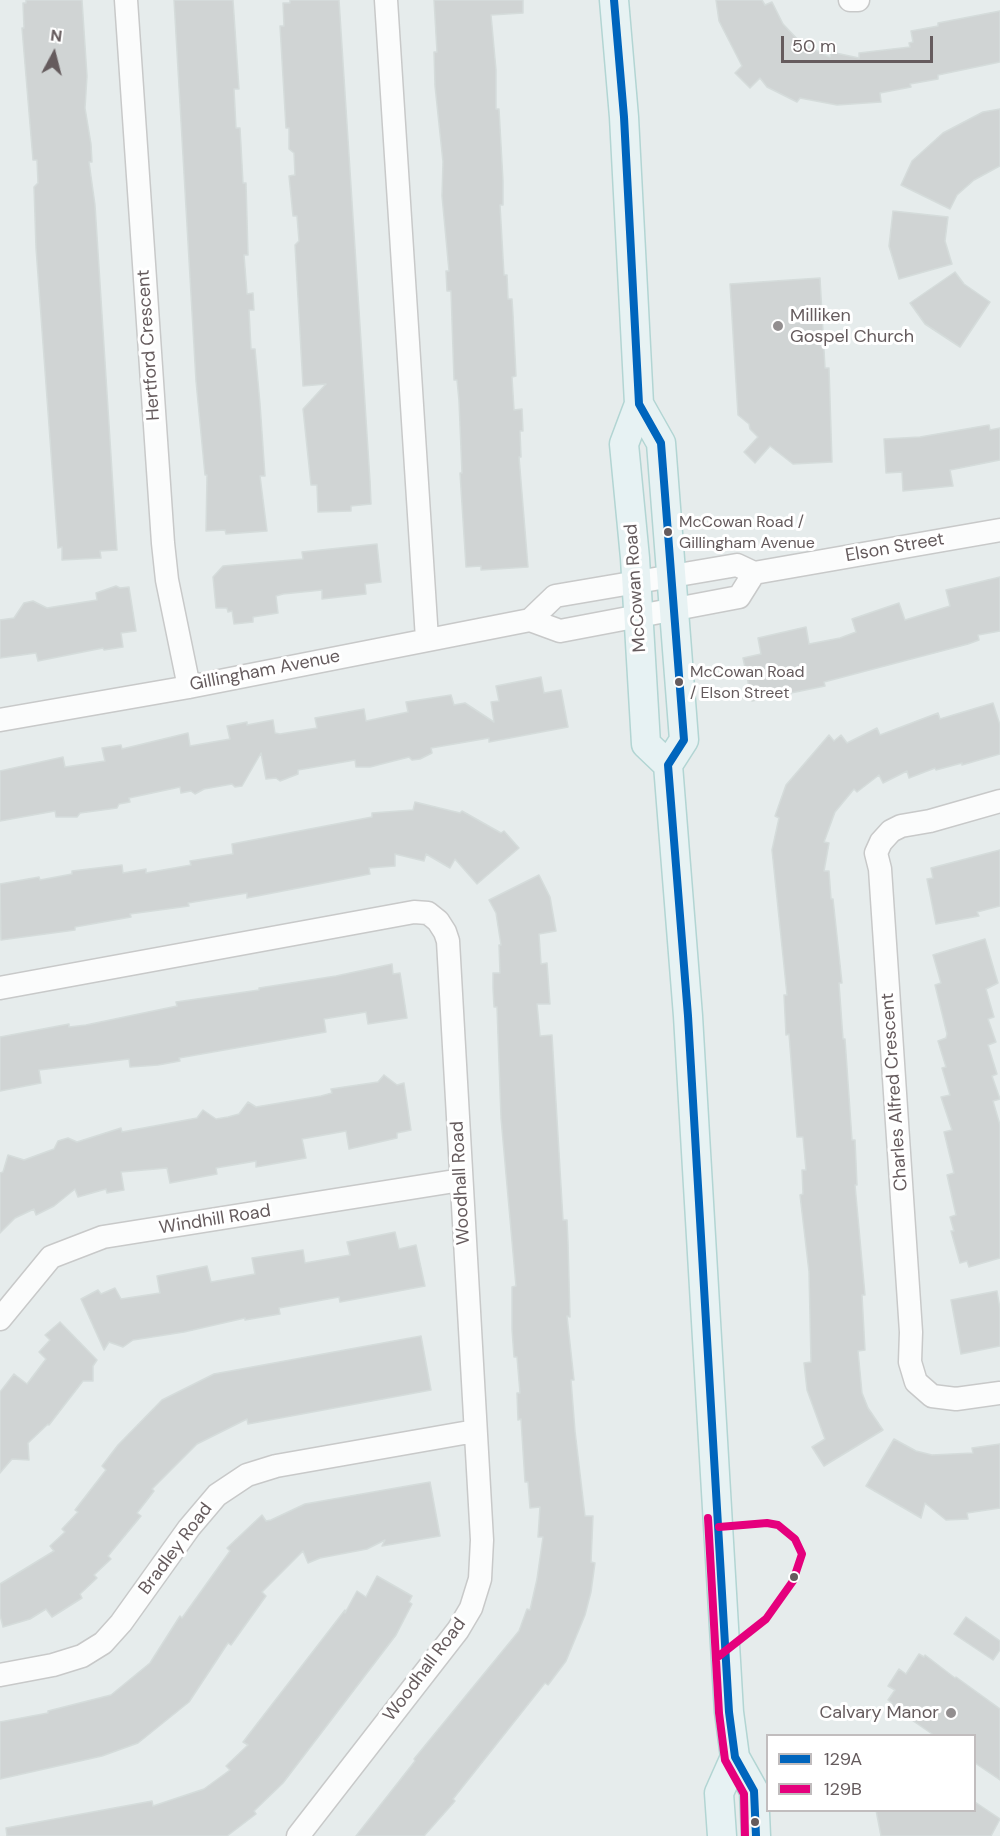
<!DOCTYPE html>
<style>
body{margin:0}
#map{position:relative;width:1000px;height:1836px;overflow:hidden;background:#e6ecec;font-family:"DM Sans",sans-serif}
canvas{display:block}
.legend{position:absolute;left:766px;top:1734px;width:210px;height:78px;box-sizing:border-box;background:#fff;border:2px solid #c1bdbe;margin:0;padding:8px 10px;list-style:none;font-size:18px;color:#655b5d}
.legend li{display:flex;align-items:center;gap:12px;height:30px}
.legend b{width:30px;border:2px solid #c1bdbe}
.north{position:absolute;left:24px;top:24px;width:60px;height:60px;-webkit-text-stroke:4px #fff;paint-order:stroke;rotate:7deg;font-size:16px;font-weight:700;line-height:24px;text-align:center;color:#655b5d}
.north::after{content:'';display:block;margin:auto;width:21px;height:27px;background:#655b5d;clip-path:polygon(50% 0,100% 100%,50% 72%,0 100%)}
.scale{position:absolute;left:781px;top:36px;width:152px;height:27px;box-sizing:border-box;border:3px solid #655b5d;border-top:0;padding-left:8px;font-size:18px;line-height:21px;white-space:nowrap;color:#655b5d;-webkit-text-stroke:4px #fff;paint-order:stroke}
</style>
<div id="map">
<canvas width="1000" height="1836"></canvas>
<ul class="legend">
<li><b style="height:8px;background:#0065bd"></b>129A</li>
<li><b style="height:8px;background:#e5007d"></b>129B</li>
</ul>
<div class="north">N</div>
<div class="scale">50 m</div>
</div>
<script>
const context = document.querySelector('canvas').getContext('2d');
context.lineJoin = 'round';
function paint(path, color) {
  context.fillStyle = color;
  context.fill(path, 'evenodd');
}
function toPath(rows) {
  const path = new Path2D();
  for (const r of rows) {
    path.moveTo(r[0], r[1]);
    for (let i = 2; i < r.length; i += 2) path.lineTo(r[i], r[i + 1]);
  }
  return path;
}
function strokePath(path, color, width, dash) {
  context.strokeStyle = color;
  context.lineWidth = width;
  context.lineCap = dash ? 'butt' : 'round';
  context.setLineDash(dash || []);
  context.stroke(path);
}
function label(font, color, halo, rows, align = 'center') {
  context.font = font + ' "DM Sans",sans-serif';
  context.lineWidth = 6;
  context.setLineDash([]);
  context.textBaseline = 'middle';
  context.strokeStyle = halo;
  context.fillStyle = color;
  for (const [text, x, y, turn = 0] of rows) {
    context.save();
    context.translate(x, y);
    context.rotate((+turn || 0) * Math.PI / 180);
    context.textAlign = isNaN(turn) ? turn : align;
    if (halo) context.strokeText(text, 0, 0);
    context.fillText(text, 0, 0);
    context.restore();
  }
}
const building = toPath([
 [26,0,82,0,87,76,85,108,91,144,92,162,89,162,95,205,117,550,100,551,101,558,62,560,62,547,58,548,36,248,34,187,38,183,37,160,33,160,22,28,24,28,23,3,26,3,26,0],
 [174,0,233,0,239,89,234,89,236,128,240,128,243,183,246,183,248,255,244,255,247,294,253,293,254,310,249,310,251,349,255,349,260,404,265,476,260,476,267,531,226,534,225,530,206,531,207,475,205,475,196,381,174,0],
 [290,0,339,0,370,481,371,504,351,506,351,511,318,512,317,485,311,485,303,409,326,384,303,386,295,245,299,241,297,216,293,216,289,176,295,175,294,153,289,149,289,128,286,128,280,26,284,26,283,3,290,3,290,0],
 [434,0,523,0,523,13,491,15,496,70,496,109,499,109,503,181,503,205,500,205,504,275,507,275,508,299,512,299,513,315,516,376,512,377,514,410,522,409,523,431,520,431,521,457,519,457,528,567,481,570,481,566,466,567,460,473,462,473,459,401,457,380,454,380,451,291,447,291,446,271,449,271,442,196,443,162,435,86,434,52,437,52,434,0],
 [716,0,762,0,765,5,772,2,783,24,801,43,830,57,831,52,859,58,859,53,910,47,909,43,913,42,911,31,938,26,938,23,1000,11,1000,62,938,75,938,79,910,84,911,87,880,93,881,102,837,105,800,98,797,102,767,87,760,78,750,88,735,73,742,66,719,21,716,0],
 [1000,109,1000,166,974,180,957,195,950,209,901,185,912,161,943,133,983,112,1000,109],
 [893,211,948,217,945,241,952,264,899,279,889,246,893,211],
 [955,272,964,284,990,302,960,347,925,324,910,303,955,272],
 [820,278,825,368,829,368,832,462,793,464,770,446,755,463,744,452,758,437,750,429,749,424,738,415,730,284,820,278],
 [989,425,990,430,1000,428,1000,460,950,470,953,486,903,491,902,472,886,473,884,439,920,437,989,425],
 [377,544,381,582,365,584,366,594,322,599,322,590,283,594,276,596,278,613,253,617,253,622,234,624,232,611,228,612,227,608,216,608,213,577,223,566,303,559,302,552,377,544],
 [1000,577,1000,631,978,635,979,640,968,644,824,682,825,686,752,701,743,658,761,654,758,638,806,627,809,644,840,638,856,632,852,619,899,603,905,620,950,606,946,590,1000,577],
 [116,586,120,588,129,587,136,631,121,633,123,647,104,650,103,648,38,661,36,653,0,658,0,620,14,618,24,603,33,601,47,608,97,600,96,593,116,586],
 [541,677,544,693,561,690,568,727,489,742,489,738,431,748,432,753,420,759,412,760,409,757,370,767,356,767,355,760,298,770,298,774,280,781,276,778,266,779,261,753,242,786,235,787,232,784,204,789,195,794,191,791,181,793,180,787,129,798,130,802,119,804,117,808,80,813,77,817,56,817,55,811,0,821,0,771,63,757,65,767,105,761,102,748,121,745,122,749,188,733,190,746,230,739,227,726,247,722,247,725,273,720,275,733,280,734,317,728,315,718,364,709,366,721,408,712,406,702,451,695,454,705,465,703,494,722,491,702,499,701,496,686,541,677],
 [993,703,1000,725,1000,754,962,765,962,763,936,770,935,768,909,778,907,771,883,783,879,775,857,792,854,789,835,812,824,842,829,843,824,871,829,871,831,899,833,899,842,983,839,983,843,1039,845,1039,852,1140,855,1140,857,1185,855,1185,865,1295,862,1295,865,1350,858,1351,862,1393,868,1408,883,1430,824,1466,812,1447,825,1439,807,1390,804,1363,811,1362,809,1272,800,1195,803,1194,802,1170,806,1170,803,1137,797,1137,789,1034,786,1035,784,995,787,995,772,850,779,818,775,816,786,785,829,735,834,741,841,735,847,743,877,728,880,735,938,713,940,719,993,703],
 [415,802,460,813,462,811,501,833,504,831,519,848,477,884,455,859,450,868,426,854,424,861,395,854,395,866,369,868,370,874,247,898,247,893,188,903,189,906,130,914,131,917,75,927,75,930,1,940,0,884,39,877,40,880,72,874,72,871,122,865,123,873,146,869,146,873,191,865,190,861,233,854,232,844,372,817,372,813,413,810,415,802],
 [1000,850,1000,906,977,912,979,916,936,924,927,879,933,878,931,868,1000,850],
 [539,875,550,897,556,931,539,934,541,964,547,963,550,1004,537,1004,540,1036,552,1035,563,1220,567,1220,568,1243,570,1317,567,1316,574,1380,571,1380,575,1431,585,1516,593,1516,591,1562,595,1563,591,1592,585,1615,566,1661,548,1685,545,1683,453,1799,455,1801,424,1836,356,1836,415,1761,414,1759,519,1631,527,1609,530,1610,537,1579,543,1537,538,1537,540,1507,530,1508,528,1482,525,1482,521,1419,518,1420,517,1393,520,1393,517,1357,514,1357,512,1329,512,1287,516,1286,501,1118,497,1007,494,1007,493,988,493,973,500,973,499,945,501,945,496,913,489,900,539,875],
 [985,939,998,983,986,989,994,1017,988,1019,996,1042,988,1045,997,1074,992,1076,1000,1099,993,1101,1000,1125,1000,1258,969,1267,967,1261,960,1263,951,1231,954,1231,950,1217,956,1215,947,1175,954,1173,944,1132,952,1130,941,1097,950,1095,942,1068,946,1067,938,1041,946,1038,947,1034,935,985,941,983,933,955,985,939],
 [392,964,393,974,400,973,407,1018,368,1024,366,1012,324,1019,326,1032,179,1058,180,1061,158,1065,130,1067,129,1059,39,1070,41,1083,0,1091,0,1037,69,1024,69,1027,86,1025,177,1006,176,1002,259,990,259,988,336,976,392,964],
 [384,1075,397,1085,404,1083,411,1130,397,1133,397,1138,349,1149,346,1131,302,1139,306,1158,256,1167,256,1161,216,1168,217,1174,170,1183,167,1168,121,1172,124,1190,107,1193,106,1189,78,1197,75,1189,54,1206,36,1215,34,1209,15,1218,0,1233,0,1173,3,1172,8,1155,24,1160,54,1149,58,1141,68,1138,77,1142,121,1128,122,1132,197,1118,203,1110,216,1119,228,1117,239,1114,248,1102,256,1107,321,1096,332,1093,331,1089,378,1082,384,1075],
 [395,1232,399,1249,416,1245,425,1286,340,1302,339,1297,279,1308,280,1314,245,1320,245,1318,184,1332,133,1340,123,1347,109,1342,104,1350,81,1299,98,1290,101,1294,115,1288,121,1299,160,1293,157,1276,207,1266,211,1282,255,1274,252,1258,303,1250,305,1263,350,1255,347,1242,395,1232],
 [997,1291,1000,1309,1000,1346,961,1354,951,1300,997,1291],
 [60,1322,97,1360,93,1366,93,1381,83,1381,49,1425,48,1424,28,1443,29,1460,12,1459,0,1473,0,1392,14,1374,27,1384,46,1359,39,1352,50,1340,45,1335,60,1322],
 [421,1336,431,1390,248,1424,247,1419,197,1444,152,1489,154,1491,137,1513,141,1516,108,1556,111,1559,94,1575,97,1578,80,1594,82,1598,52,1617,46,1609,30,1619,3,1627,0,1615,0,1584,54,1551,50,1546,65,1532,62,1529,78,1512,75,1510,106,1470,102,1466,118,1445,162,1400,214,1374,421,1336],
 [894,1439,916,1451,932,1455,973,1453,972,1448,1000,1444,1000,1508,967,1513,968,1519,946,1520,925,1503,921,1518,866,1486,894,1439],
 [430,1482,440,1536,382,1546,385,1540,367,1549,320,1558,308,1563,303,1551,262,1592,266,1596,231,1645,228,1643,189,1702,138,1743,102,1756,0,1779,0,1722,48,1713,48,1711,111,1695,150,1663,180,1616,182,1618,230,1551,227,1548,262,1515,266,1521,271,1520,305,1504,430,1482],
 [377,1576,412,1596,409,1602,412,1604,396,1635,283,1783,254,1811,256,1814,227,1836,7,1836,6,1828,152,1801,153,1806,204,1789,230,1770,226,1766,248,1745,243,1742,345,1610,345,1613,357,1591,366,1597,377,1576],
 [966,1617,1000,1641,1000,1650,993,1660,954,1634,966,1617],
 [919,1654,924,1657,925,1655,955,1678,956,1677,1000,1709,1000,1780,975,1763,975,1736,935,1736,890,1705,892,1703,888,1700,895,1690,888,1686,899,1669,906,1674,919,1654],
 [975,1802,1000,1819,991,1836,881,1836,876,1810,975,1810,975,1802]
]);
const minor = toPath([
 [126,0,163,543,167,580,189,687],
 [386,0,427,639],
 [850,0,858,0],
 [530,620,555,596,737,565,754,573,1000,530],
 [0,720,189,687,530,620,560,631,739,597,754,573],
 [1000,801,930,821,901,826,891,831,881,842,876,853,880,869,911,1332,910,1362,916,1382,932,1396,956,1399,1000,1393],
 [0,988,414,912,428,913,438,921,445,932,448,941,482,1540,480,1579,471,1608,458,1630,298,1836],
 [0,1319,51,1257,103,1237,461,1180],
 [0,1675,53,1665,82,1656,103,1643,121,1623,189,1528,217,1495,247,1475,276,1466,475,1431]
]);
const major = toPath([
 [614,0,624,117,639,404,624,444,635,558,646,744,668,765],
 [639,404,661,443,684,740,668,765,688,1016,729,1712,735,1757,754,1791,756,1836],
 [722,1836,719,1793,735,1757]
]);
const bus1 = toPath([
 [614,0,624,117,639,404,661,443,684,740,668,765,688,1016,729,1712,735,1757,754,1791,756,1836]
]);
const bus2 = toPath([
 [708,1518,719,1713,725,1760,744,1794,745,1836],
 [719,1527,767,1523,778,1525,795,1539,802,1554,793,1581,766,1619,719,1656]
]);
const markers = [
 [778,326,6,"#928e8f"],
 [668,532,5,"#655b5d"],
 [679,682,5,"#655b5d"],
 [794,1577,5,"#655b5d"],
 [951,1713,6,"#928e8f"],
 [755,1822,5,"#655b5d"]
];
const busNames = [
 ["McCowan Road /",679,523],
 ["Gillingham Avenue",679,544],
 ["McCowan Road",690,673],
 ["/ Elson Street",690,694]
];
const poiNames = [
 ["Milliken",790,316],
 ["Gospel Church",790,337],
 ["Calvary Manor",939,1713,"right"]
];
const streetNames = [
 ["Hertford Crescent",149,345,-94],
 ["Elson Street",895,548,-10],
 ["McCowan Road",636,588,-94],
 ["Gillingham Avenue",265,671,-11],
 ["Charles Alfred Crescent",895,1092,-94],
 ["Woodhall Road",461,1183,-93],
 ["Windhill Road",215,1220,-9],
 ["Bradley Road",176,1549,-53],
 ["Woodhall Road",425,1670,-53]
];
paint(building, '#d0d4d4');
strokePath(building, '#d5dcdb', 1.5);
strokePath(minor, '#c8c9c9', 25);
strokePath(major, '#b2d5d3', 31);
strokePath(minor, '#fbfcfc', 22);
strokePath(major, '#e7f2f3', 28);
strokePath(bus1, '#0065bd', 8);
strokePath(bus2, '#e5007d', 8);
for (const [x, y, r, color] of markers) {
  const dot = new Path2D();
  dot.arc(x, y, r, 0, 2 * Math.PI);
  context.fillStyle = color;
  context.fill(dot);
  strokePath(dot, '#fff', 2);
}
label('16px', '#655b5d', '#fff', busNames, 'left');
label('18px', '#655b5d', '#fff', poiNames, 'left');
label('18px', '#655b5d', '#fff', streetNames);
</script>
